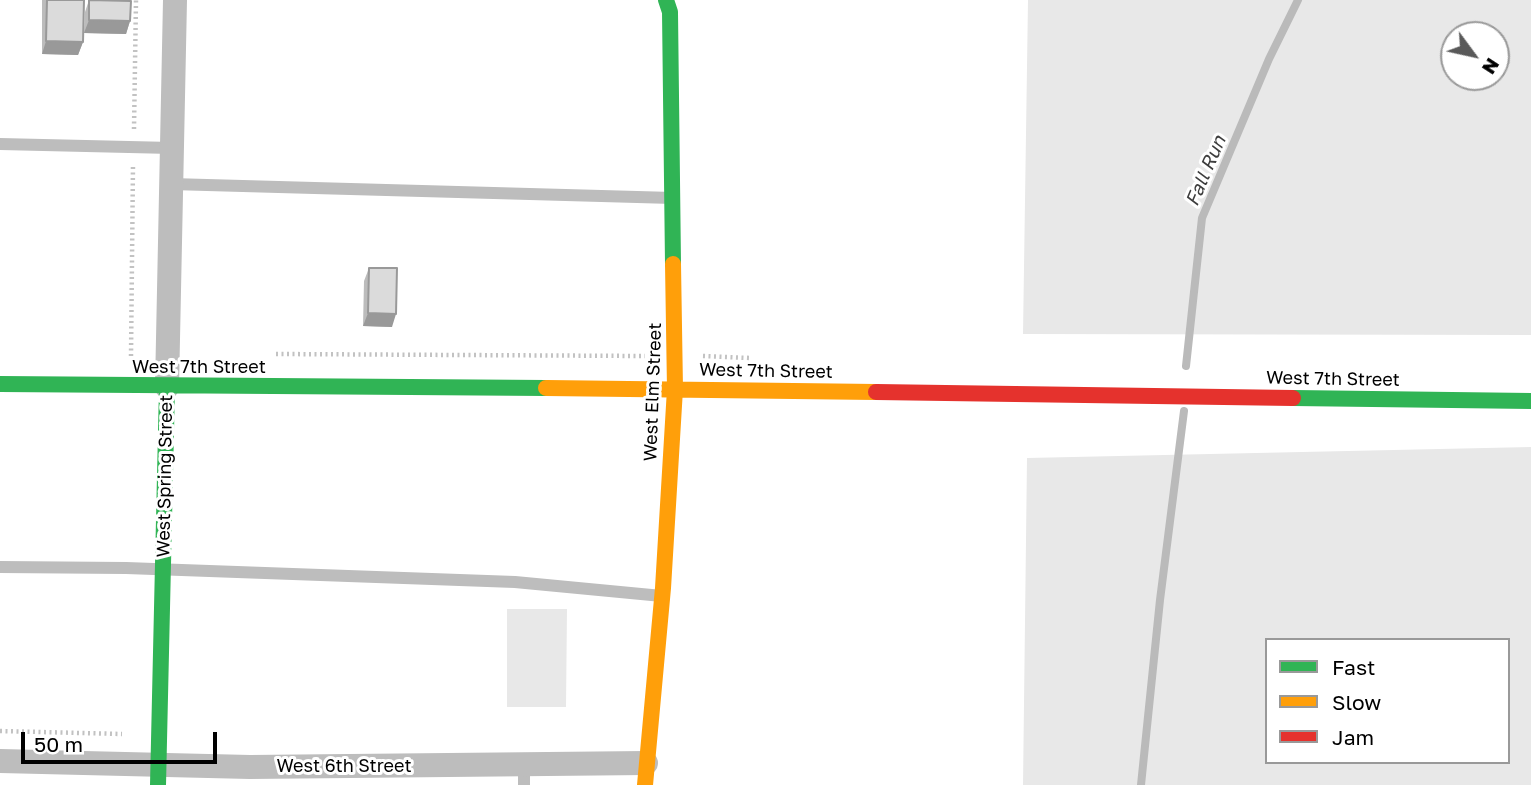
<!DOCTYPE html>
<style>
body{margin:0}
#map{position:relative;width:1531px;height:785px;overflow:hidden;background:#fff;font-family:"Golos Text",sans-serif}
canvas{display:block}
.legend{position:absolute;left:1265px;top:638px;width:245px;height:126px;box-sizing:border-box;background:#fff;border:2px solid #999;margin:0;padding:9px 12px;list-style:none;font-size:21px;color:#000}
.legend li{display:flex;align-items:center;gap:14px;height:35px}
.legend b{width:35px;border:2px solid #999}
.north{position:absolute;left:1440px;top:21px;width:70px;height:70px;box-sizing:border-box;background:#fff;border:2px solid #999;border-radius:50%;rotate:123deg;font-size:19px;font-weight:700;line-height:28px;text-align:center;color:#000}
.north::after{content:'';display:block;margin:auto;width:24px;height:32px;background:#595959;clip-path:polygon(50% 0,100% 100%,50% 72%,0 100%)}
.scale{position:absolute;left:21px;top:732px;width:196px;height:32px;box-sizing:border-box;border:4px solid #000;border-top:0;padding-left:9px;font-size:21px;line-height:24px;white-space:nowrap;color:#000;-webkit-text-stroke:5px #fff;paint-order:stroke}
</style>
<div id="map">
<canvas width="1531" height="785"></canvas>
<ul class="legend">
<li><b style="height:9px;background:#30b455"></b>Fast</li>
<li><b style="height:9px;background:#ff9f0a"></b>Slow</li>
<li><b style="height:9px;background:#e5322d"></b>Jam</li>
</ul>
<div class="north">N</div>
<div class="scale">50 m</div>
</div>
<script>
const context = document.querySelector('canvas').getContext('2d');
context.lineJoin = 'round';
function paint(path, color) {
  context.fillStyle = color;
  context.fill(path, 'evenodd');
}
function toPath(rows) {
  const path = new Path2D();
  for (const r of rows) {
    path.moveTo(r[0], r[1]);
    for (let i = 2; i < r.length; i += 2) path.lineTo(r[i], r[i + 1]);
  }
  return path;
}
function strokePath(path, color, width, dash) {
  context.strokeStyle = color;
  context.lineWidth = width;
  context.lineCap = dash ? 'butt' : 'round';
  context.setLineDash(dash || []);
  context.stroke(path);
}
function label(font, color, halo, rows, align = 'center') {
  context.font = font + ' "Golos Text",sans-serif';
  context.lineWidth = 6;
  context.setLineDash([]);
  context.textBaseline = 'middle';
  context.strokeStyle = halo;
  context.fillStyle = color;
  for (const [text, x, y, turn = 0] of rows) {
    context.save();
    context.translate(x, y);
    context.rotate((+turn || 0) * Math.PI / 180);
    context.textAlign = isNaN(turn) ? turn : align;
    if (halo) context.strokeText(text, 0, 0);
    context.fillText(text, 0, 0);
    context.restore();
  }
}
const green = toPath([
 [1028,0,1531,0,1531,335,1023,334],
 [1454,35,1496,35,1496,77,1454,77],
 [1531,447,1531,785,1023,785,1027,458],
 [1267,640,1508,640,1508,762,1267,762],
 [507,609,567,609,566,707,507,707]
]);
const stream = toPath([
 [1186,366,1202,218,1269,59,1298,0],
 [1141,785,1160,600,1184,411]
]);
const path = toPath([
 [134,129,136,0],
 [276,354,645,356],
 [131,356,133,165],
 [703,356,750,358],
 [0,731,122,734]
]);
const lane = toPath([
 [0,144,172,148],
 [171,184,673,198],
 [0,567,126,568,515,582,662,596],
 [524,764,524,785]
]);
const street = toPath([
 [167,387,175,0],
 [0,761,250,767,646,763]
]);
const fast = toPath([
 [666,0,670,12,673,264],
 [0,384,546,388],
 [1293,398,1531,401],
 [158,785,167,387]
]);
const slow = toPath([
 [546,388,876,392],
 [645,785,663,588,675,389,673,264]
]);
const jam = toPath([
 [876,392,1293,398]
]);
const wall = toPath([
 [42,0,84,0,83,42,78,55,42,54],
 [89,0,130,21,126,34,84,33,85,12],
 [369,268,392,327,363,326,364,281]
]);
const shadedWall = toPath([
 [89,20,130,21,126,34,84,33],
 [46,41,83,42,78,55,42,54],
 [368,313,396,314,392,327,363,326]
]);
const building = toPath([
 [47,0,84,0,83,42,46,41,47,0],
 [89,0,131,1,130,21,89,20,89,0],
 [369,268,397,268,396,314,368,313,369,268]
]);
const streetNames = [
 ["West 7th Street",199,367],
 ["West 7th Street",766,371,1],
 ["West 7th Street",1333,379,1],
 ["West Elm Street",653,392,-88],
 ["West Spring Street",165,476,-89],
 ["West 6th Street",344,766]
];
const waterNames = [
 ["Fall Run",1206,171,-67]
];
paint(green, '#e8e8e8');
strokePath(stream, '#bababa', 8);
strokePath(path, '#c2c2c2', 4.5, [2, 3.5]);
strokePath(lane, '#bdbdbd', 12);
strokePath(street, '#bdbdbd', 24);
strokePath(fast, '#30b455', 16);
strokePath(slow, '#ff9f0a', 16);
strokePath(jam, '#e5322d', 16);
paint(wall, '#bcbcbc');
paint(shadedWall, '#999');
paint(building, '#dbdbdb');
strokePath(building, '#999', 2);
label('18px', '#000', '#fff', streetNames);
label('italic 19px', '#3d3d3d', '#fff', waterNames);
</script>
